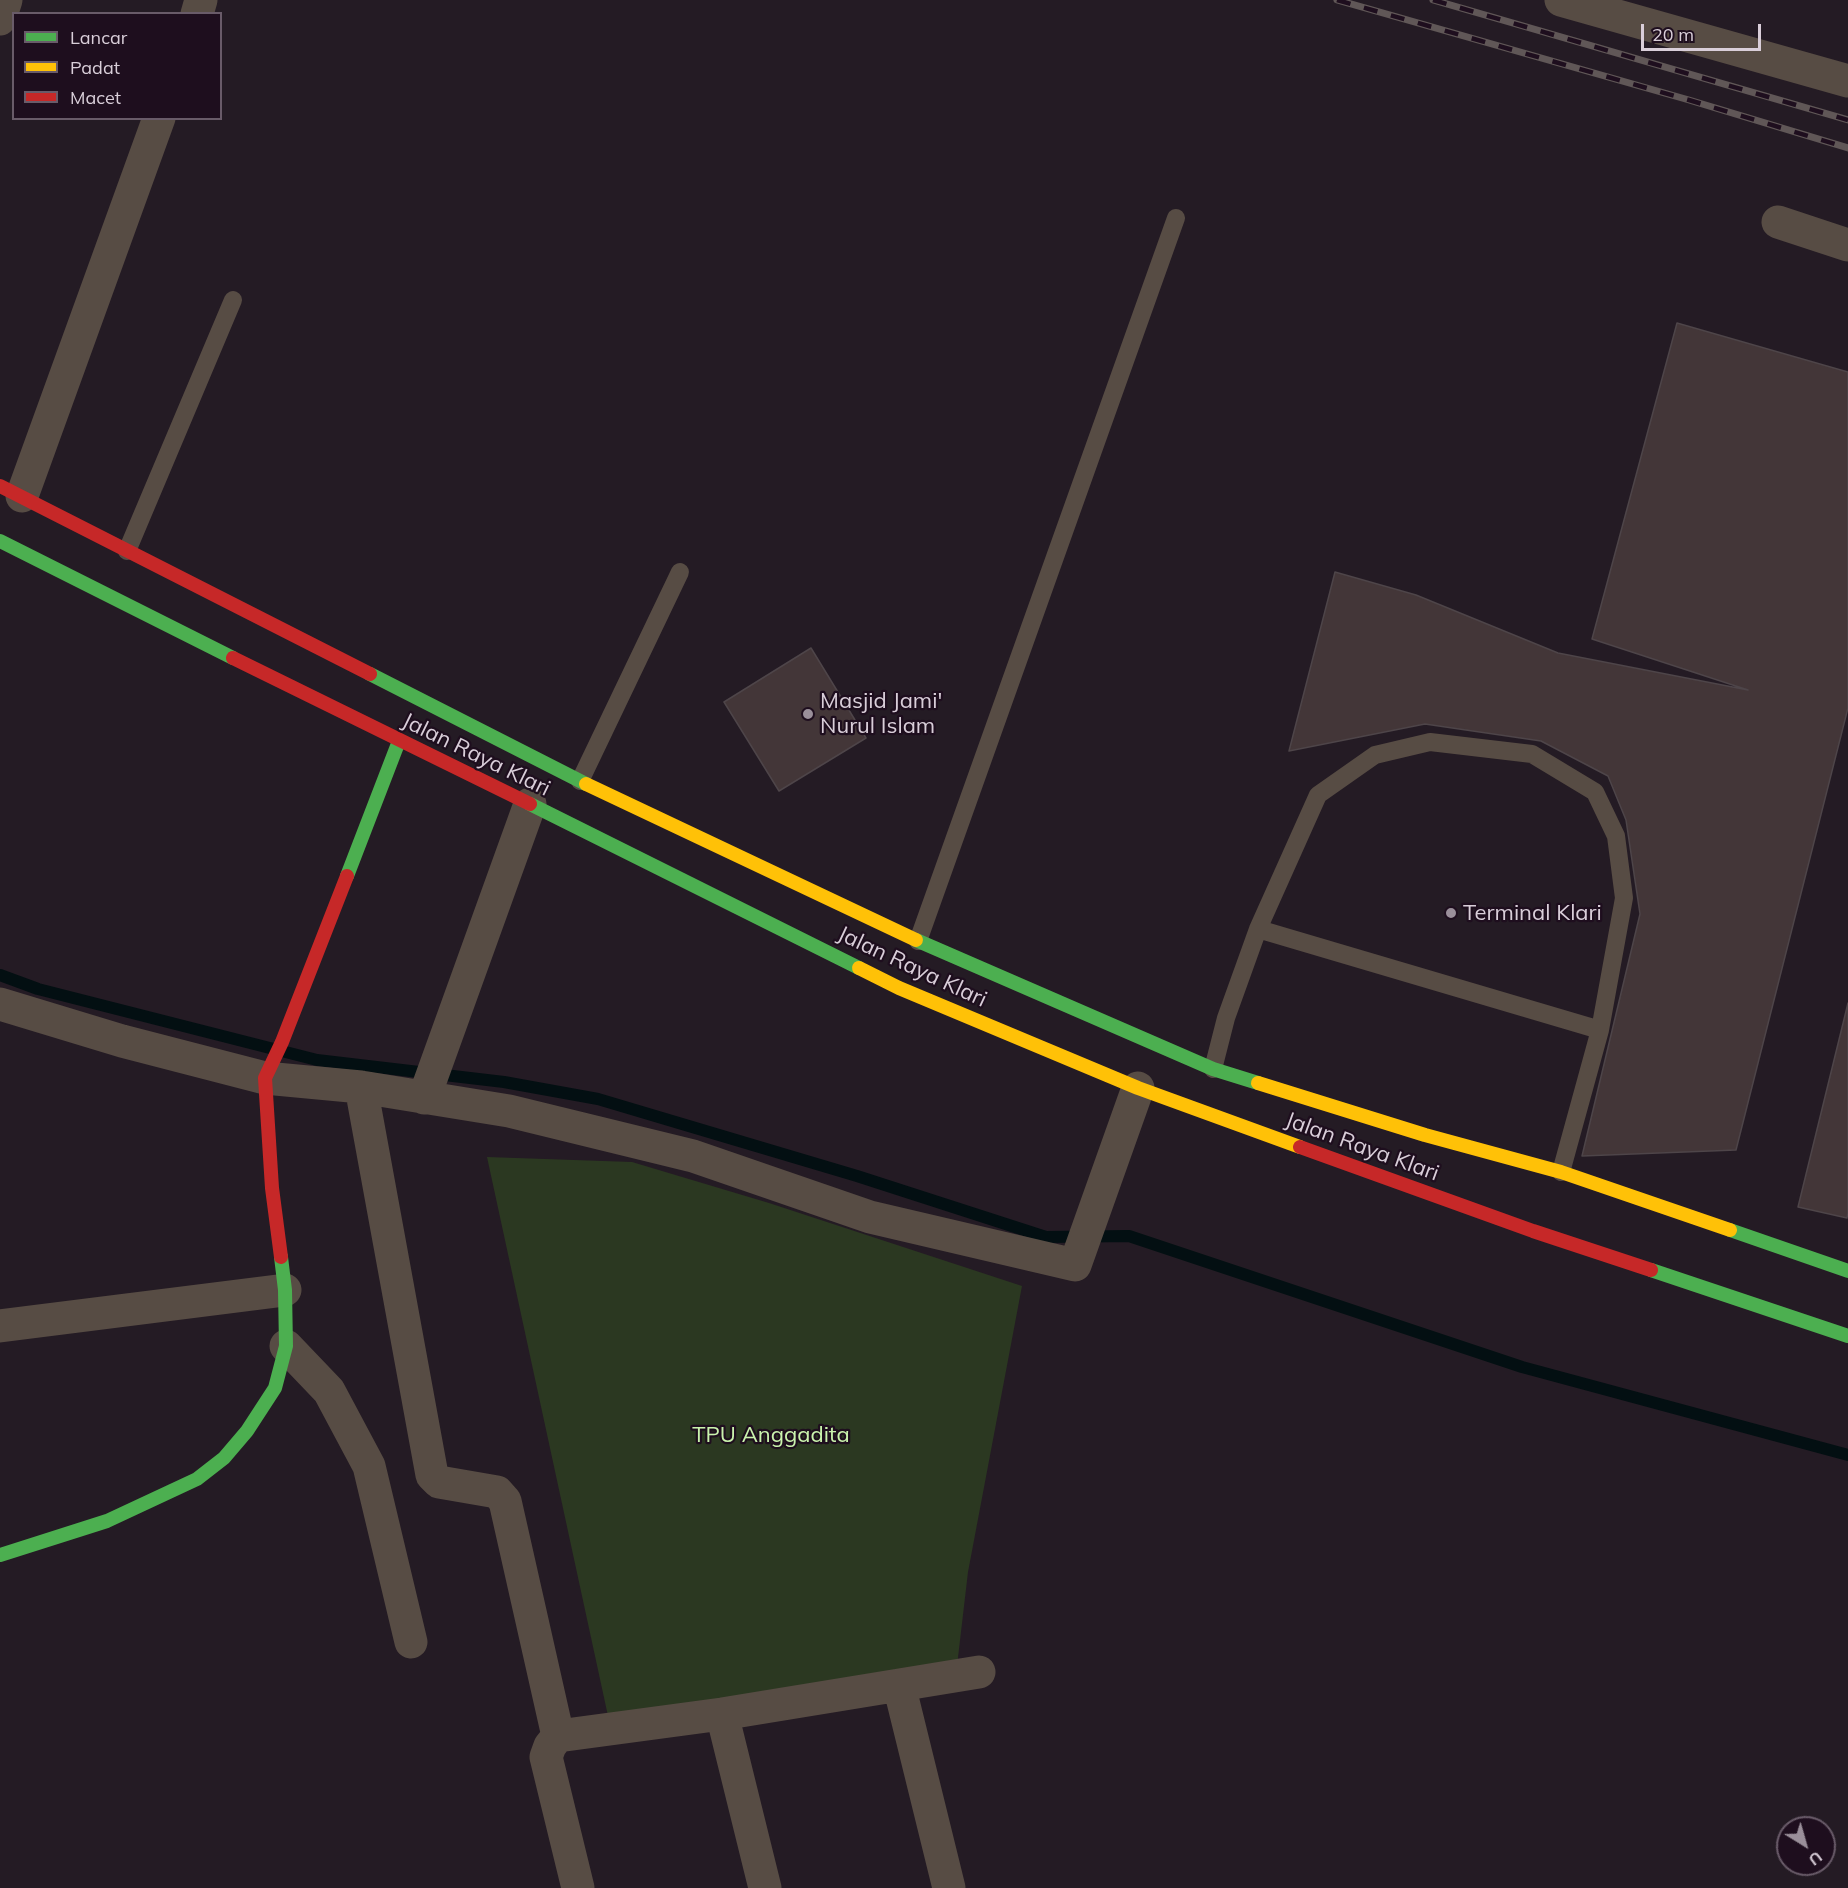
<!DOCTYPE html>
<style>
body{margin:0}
#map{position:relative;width:1848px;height:1888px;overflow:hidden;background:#241b24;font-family:Mulish,sans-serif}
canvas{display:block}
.legend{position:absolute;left:12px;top:12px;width:210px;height:108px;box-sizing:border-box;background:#1e0e1e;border:2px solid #695b69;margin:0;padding:8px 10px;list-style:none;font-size:18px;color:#d9ced9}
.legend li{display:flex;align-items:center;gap:12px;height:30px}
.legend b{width:30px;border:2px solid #695b69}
.north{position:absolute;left:1776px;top:1816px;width:60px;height:60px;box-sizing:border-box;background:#1e0e1e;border:2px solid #695b69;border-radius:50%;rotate:143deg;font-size:16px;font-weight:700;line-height:24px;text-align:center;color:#d9ced9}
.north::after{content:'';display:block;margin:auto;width:21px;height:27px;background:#9a8f9a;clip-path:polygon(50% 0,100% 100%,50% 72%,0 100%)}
.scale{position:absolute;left:1641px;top:24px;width:120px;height:27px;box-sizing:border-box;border:3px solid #d9ced9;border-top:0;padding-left:8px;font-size:18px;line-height:21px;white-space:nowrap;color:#d9ced9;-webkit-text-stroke:4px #1e0e1e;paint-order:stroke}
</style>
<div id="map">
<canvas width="1848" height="1888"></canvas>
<ul class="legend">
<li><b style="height:8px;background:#4caf50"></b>Lancar</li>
<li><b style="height:8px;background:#ffc107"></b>Padat</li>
<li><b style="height:8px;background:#c62828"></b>Macet</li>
</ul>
<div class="north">U</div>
<div class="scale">20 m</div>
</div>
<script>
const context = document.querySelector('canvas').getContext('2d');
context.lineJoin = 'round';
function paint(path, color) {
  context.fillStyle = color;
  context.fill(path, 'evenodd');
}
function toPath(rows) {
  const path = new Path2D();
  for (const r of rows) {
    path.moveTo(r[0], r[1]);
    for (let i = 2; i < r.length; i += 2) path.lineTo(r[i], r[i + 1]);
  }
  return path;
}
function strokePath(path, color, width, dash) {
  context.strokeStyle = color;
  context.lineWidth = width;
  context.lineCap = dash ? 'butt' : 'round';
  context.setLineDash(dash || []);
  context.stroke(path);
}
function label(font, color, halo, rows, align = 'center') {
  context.font = font + ' Mulish,sans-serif';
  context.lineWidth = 4.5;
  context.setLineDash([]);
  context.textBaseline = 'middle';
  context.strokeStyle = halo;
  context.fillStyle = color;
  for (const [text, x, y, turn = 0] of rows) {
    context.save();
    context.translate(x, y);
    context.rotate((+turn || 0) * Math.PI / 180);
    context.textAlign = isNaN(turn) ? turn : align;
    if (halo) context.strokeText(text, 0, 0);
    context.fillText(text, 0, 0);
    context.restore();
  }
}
const green = toPath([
 [487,1157,632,1162,769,1203,1022,1286,968,1572,957,1666,608,1716]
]);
const stream = toPath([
 [0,975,38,989,317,1060,504,1082,598,1099,857,1176,1046,1237,1129,1236,1522,1367,1848,1455]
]);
const building = toPath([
 [1677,323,1848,372,1848,708,1736,1150,1582,1156,1640,914,1626,820,1608,776,1541,741,1425,724,1289,751,1335,572,1416,595,1558,653,1748,690,1592,639,1677,323],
 [811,648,866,738,779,791,724,702,811,648],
 [1848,1003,1848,1213,1847,1218,1798,1207,1848,1003]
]);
const lane = toPath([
 [127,551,233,300],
 [580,781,680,572],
 [1258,929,1600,1030],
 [918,941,1176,218],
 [1213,1069,1226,1018,1258,929,1318,795,1375,755,1430,742,1532,754,1595,792,1616,836,1624,898,1600,1030,1561,1172]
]);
const street = toPath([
 [1561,0,1848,81],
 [197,14,201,0],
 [0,19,6,0],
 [1778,222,1848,245],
 [22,496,159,118],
 [0,1004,122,1041,265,1078,361,1087,509,1111,693,1156,870,1217,1075,1265,1138,1088],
 [361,1087,432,1475,439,1482,497,1492,505,1501,558,1736,550,1746,546,1757,578,1888],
 [424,1098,530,804],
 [0,1326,285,1290],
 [286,1346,329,1391,369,1466,411,1642],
 [899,1685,949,1888],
 [722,1714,765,1888],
 [558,1736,722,1714,979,1672]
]);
const fast = toPath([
 [0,541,233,658],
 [370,674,586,784],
 [530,804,859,968],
 [347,876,399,741],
 [916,940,1213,1069,1258,1083],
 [1730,1230,1848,1271],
 [1651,1270,1848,1336],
 [0,1555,107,1521,197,1479,224,1458,247,1431,275,1388,286,1346,285,1290,281,1257]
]);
const slow = toPath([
 [586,784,916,940],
 [859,968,899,988,1138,1088,1300,1147],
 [1258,1083,1425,1135,1561,1172,1730,1230]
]);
const jam = toPath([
 [0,486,370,674],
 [233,658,530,804],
 [1300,1147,1533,1231,1651,1270],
 [281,1257,272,1188,265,1078,282,1042,347,876]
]);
const rail = toPath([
 [1337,0,1689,100,1848,148],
 [1433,0,1848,120]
]);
const markers = [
 [808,714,6,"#9a8f9a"],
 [1451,913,6,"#9a8f9a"]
];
const poiNames = [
 ["Masjid Jami'",820,701],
 ["Nurul Islam",820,726],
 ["Terminal Klari",1463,913]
];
const streetNames = [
 ["Jalan Raya Klari",476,755,26],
 ["Jalan Raya Klari",912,967,25],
 ["Jalan Raya Klari",1362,1147,20]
];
const parkNames = [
 ["TPU Anggadita",771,1435]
];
paint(green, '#2b3821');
strokePath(stream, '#030f12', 12);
paint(building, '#433638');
strokePath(building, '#4e4549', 1.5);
strokePath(lane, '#574c44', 18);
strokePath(street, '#574c44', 33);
strokePath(fast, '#4caf50', 14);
strokePath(slow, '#ffc107', 14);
strokePath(jam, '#c62828', 14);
strokePath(rail, '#605757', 7);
strokePath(rail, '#1e0e1e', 4.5, [14]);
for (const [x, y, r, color] of markers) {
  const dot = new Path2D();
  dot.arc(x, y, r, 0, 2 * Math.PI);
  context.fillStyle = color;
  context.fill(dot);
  strokePath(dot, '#1e0e1e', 2);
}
label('22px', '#d9ced9', '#1e0e1e', poiNames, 'left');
label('22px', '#d9ced9', '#1e0e1e', streetNames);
label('22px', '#caf3ad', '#1e0e1e', parkNames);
</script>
